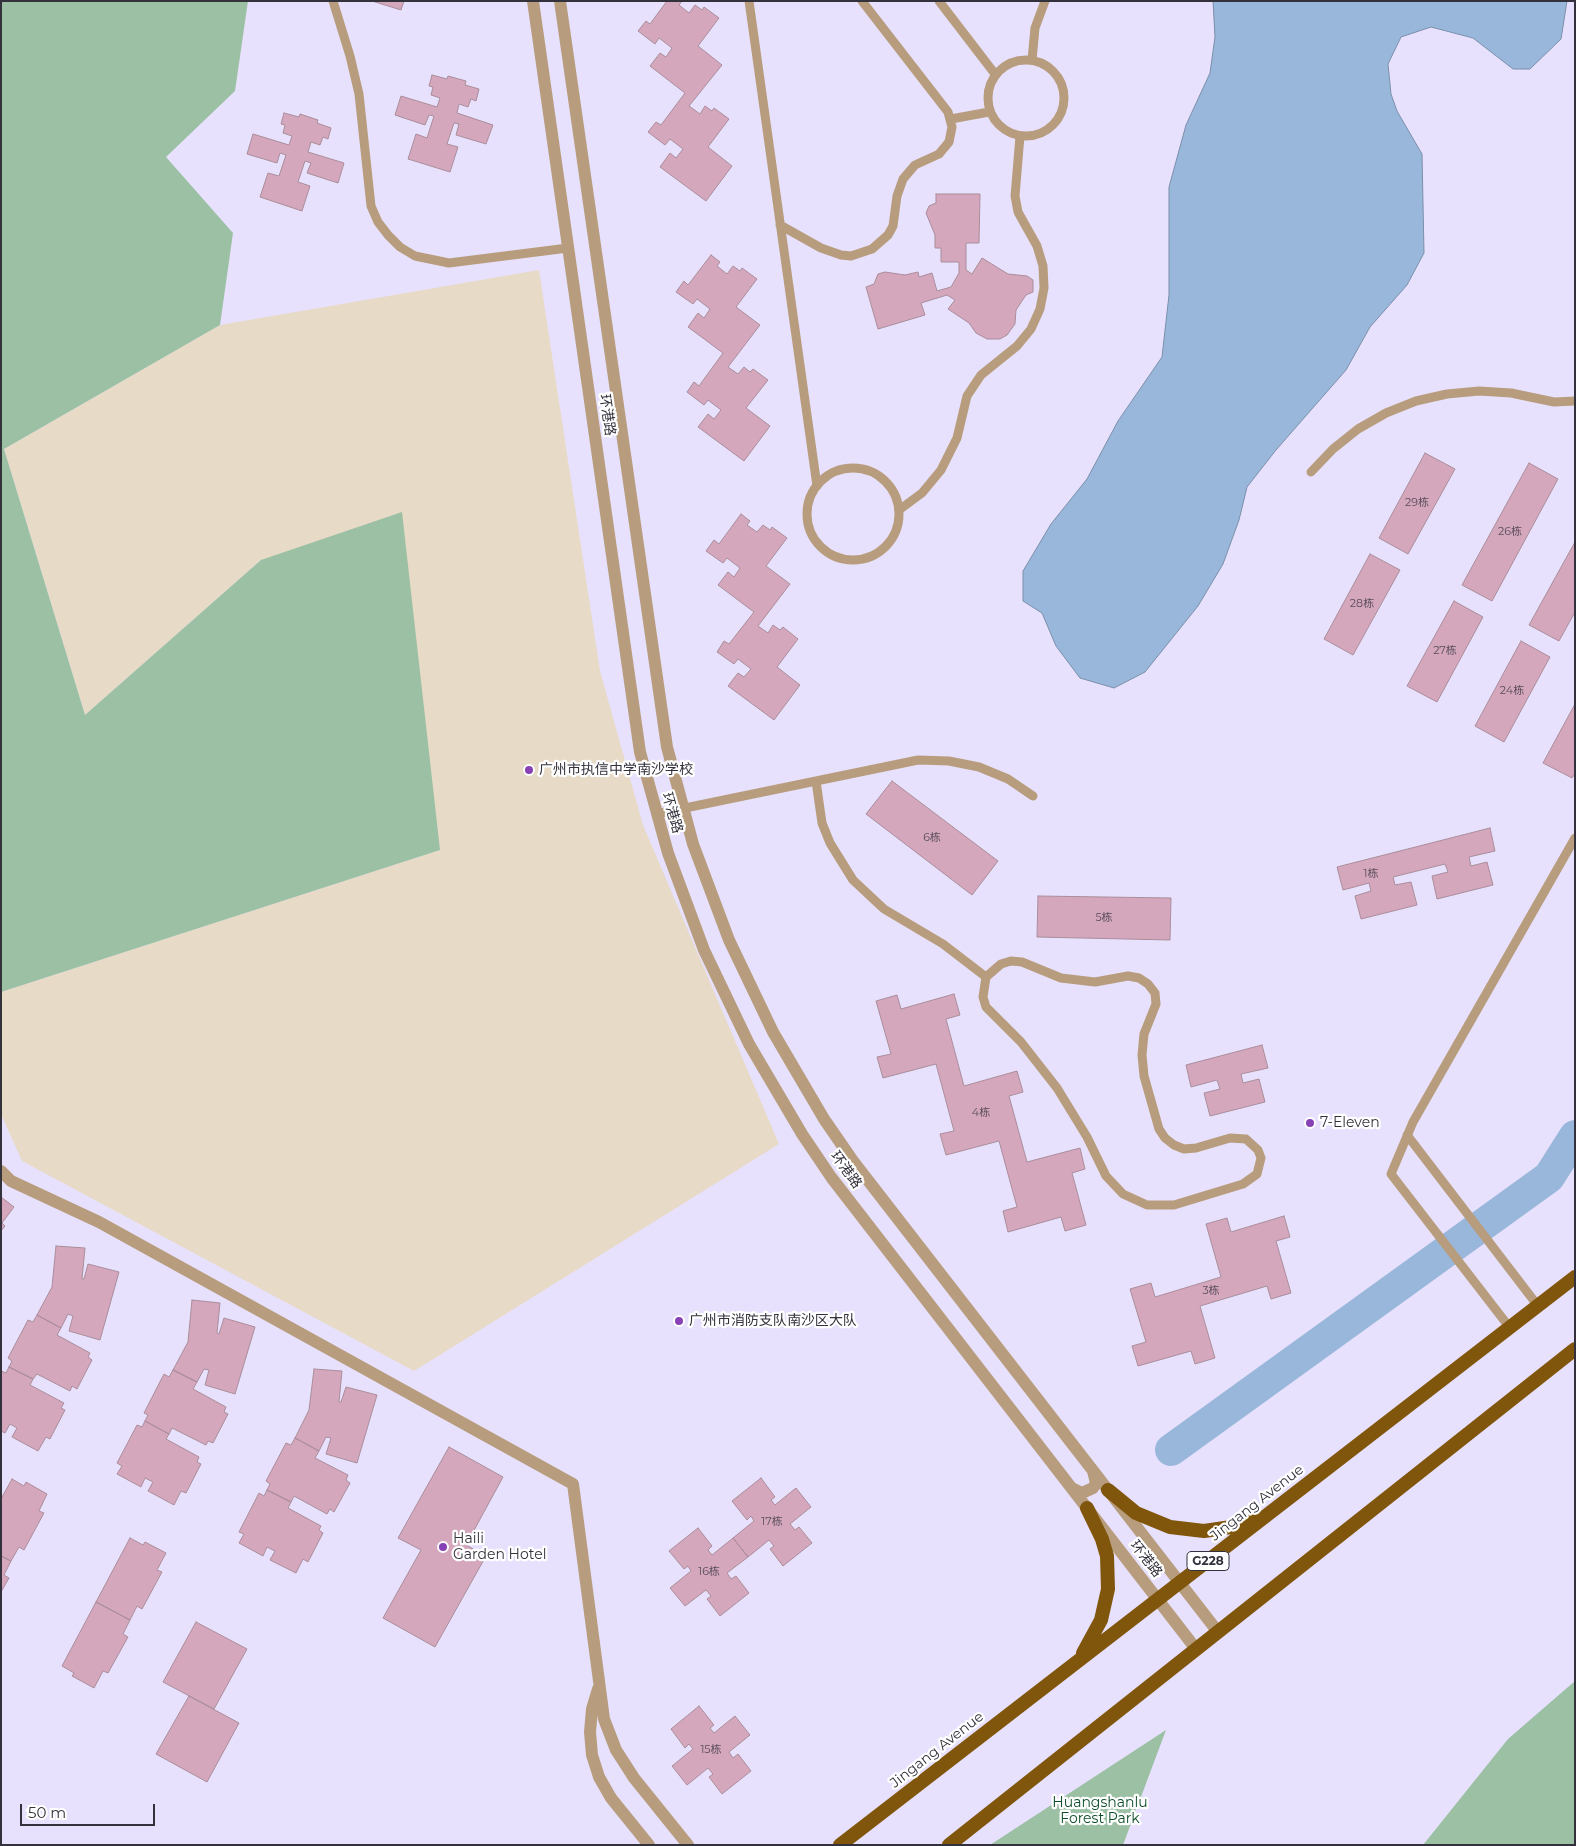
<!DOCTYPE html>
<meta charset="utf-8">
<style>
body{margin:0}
#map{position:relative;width:1576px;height:1846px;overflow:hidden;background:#e8e1fd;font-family:Montserrat,sans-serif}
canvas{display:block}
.frame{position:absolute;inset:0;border:2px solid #33313c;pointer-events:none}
.scale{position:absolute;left:20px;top:1804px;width:135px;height:22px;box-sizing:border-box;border:2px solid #33313c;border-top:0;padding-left:6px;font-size:15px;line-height:18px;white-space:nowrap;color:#33313c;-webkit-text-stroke:4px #fff;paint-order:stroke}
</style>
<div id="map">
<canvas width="1576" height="1846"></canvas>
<div class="frame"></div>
<div class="scale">50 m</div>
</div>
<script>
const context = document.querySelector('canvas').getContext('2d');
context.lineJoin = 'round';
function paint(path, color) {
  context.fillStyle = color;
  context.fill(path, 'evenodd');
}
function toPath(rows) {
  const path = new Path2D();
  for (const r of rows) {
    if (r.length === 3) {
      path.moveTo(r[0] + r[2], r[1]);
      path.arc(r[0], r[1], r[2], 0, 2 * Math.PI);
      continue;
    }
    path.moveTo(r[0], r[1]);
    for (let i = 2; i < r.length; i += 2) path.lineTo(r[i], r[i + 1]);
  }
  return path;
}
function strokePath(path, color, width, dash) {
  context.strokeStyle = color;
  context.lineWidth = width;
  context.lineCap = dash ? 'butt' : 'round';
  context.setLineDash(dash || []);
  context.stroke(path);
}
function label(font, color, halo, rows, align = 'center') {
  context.font = font + ' Montserrat,"Noto Sans SC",sans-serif';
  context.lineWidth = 4.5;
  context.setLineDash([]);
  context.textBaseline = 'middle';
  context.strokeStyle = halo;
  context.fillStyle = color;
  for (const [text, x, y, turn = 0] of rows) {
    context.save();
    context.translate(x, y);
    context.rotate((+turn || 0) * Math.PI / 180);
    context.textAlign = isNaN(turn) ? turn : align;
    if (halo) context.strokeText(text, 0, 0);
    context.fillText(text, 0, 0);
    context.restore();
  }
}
const education = toPath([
 [539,270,600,671,643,825,779,1144,414,1371,22,1161,1,1114,1,992,440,850,261,560,85,715,4,449,220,325]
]);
const green = toPath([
 [1,1,248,1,235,91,166,157,233,233,220,325,4,449,85,715,261,560,402,512,440,850,1,992],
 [1575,1681,1575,1845,1423,1845,1508,1739],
 [1166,1730,1123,1845,990,1845]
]);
const water = toPath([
 [1213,1,1567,1,1561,39,1530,69,1513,69,1473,38,1431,27,1401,37,1388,64,1391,94,1397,111,1422,154,1424,253,1407,285,1370,327,1346,370,1276,450,1247,487,1239,520,1223,564,1198,606,1145,672,1114,688,1080,678,1056,646,1042,613,1023,601,1023,571,1051,524,1087,479,1118,421,1162,357,1169,295,1169,187,1186,125,1210,73,1215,37,1213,1]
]);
const river = toPath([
 [1171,1450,1549,1177,1575,1136]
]);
const building = toPath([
 [372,1,404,1,401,10,372,1],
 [667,1,682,1,679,5,689,13,695,5,702,10,704,7,719,18,698,46,722,65,689,106,700,114,705,106,712,111,714,108,729,119,708,147,732,166,706,201,660,167,670,153,676,158,683,149,670,139,665,145,648,132,656,122,661,125,685,93,650,66,660,53,666,57,672,48,659,38,655,44,638,31,646,21,650,24,667,1],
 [432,75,447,79,448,76,466,81,465,85,479,89,476,101,471,99,468,107,459,104,457,113,493,125,486,144,456,135,459,124,454,123,447,144,458,147,450,172,408,159,416,134,427,138,434,116,429,115,425,125,395,115,401,96,437,107,440,98,431,95,433,87,429,86,432,75],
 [284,113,299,117,300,114,318,120,317,123,331,128,328,139,323,137,320,145,311,142,308,152,344,163,338,183,307,173,311,163,305,161,298,182,310,186,302,211,260,197,268,173,279,176,286,155,280,153,277,163,247,154,253,134,289,145,292,136,283,133,285,125,281,124,284,113],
 [936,194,980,194,979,243,966,243,966,270,972,274,982,258,1008,274,1027,276,1033,280,1033,292,1026,295,1016,310,1015,324,1007,335,1000,339,987,339,976,333,969,323,948,309,955,300,947,295,921,303,925,315,878,329,866,287,874,284,878,274,885,272,905,275,918,272,919,277,932,273,937,291,951,287,959,273,959,262,941,262,941,248,935,248,935,235,926,213,929,206,936,203,936,194],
 [711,255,720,262,717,266,727,274,733,266,740,271,742,268,757,279,736,307,760,325,728,367,738,374,744,367,750,372,753,369,768,380,746,408,770,426,744,461,698,427,708,414,714,419,721,410,708,400,704,405,687,392,694,382,699,386,723,353,688,327,698,313,704,318,710,309,697,299,693,304,676,292,684,281,688,285,711,255],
 [1425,453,1455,469,1408,554,1379,538,1425,453],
 [1529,463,1558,479,1492,601,1462,585,1529,463],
 [741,514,750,521,747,525,757,532,763,525,770,530,772,527,787,538,766,566,790,584,758,626,768,633,773,625,780,630,783,627,798,639,777,667,800,685,774,720,728,686,738,673,744,677,751,669,738,659,734,664,717,652,724,641,729,644,754,612,718,585,728,572,734,577,740,568,727,558,723,563,706,551,714,540,719,544,741,514],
 [1575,542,1575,612,1559,641,1529,625,1575,542],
 [1370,554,1400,570,1353,655,1324,639,1370,554],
 [1454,601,1483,617,1437,702,1407,686,1454,601],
 [1521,641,1550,657,1504,742,1475,726,1521,641],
 [1575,704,1575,774,1572,778,1543,763,1575,704],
 [892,781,998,861,972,895,866,814,892,781],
 [1490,828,1495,851,1469,857,1471,866,1487,862,1493,885,1437,899,1432,876,1448,872,1445,864,1393,877,1395,885,1411,882,1417,905,1361,919,1355,896,1371,891,1369,883,1343,890,1337,867,1490,828],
 [1038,896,1171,898,1170,940,1037,937,1038,896],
 [954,994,960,1015,946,1019,964,1086,1017,1071,1023,1092,1009,1096,1027,1162,1080,1148,1085,1169,1072,1173,1086,1225,1065,1231,1061,1217,1008,1232,1003,1211,1017,1207,999,1141,946,1155,940,1134,954,1131,936,1064,883,1078,877,1057,891,1054,876,1001,897,995,901,1009,954,994],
 [1262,1045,1268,1068,1241,1074,1243,1083,1259,1079,1265,1102,1210,1116,1204,1093,1220,1089,1217,1080,1191,1087,1186,1065,1262,1045],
 [1,1197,14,1207,2,1223,5,1226,1,1231,1,1197],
 [1284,1216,1290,1237,1276,1241,1291,1293,1271,1299,1267,1286,1200,1306,1215,1358,1195,1364,1191,1351,1138,1366,1132,1346,1146,1342,1130,1289,1151,1283,1155,1297,1221,1277,1206,1224,1227,1218,1231,1232,1284,1216],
 [56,1246,85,1248,82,1279,84,1279,88,1264,119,1272,100,1340,69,1331,73,1316,68,1314,61,1328,37,1315,52,1287,56,1246],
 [192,1300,220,1303,217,1333,219,1334,224,1318,255,1327,235,1394,205,1385,209,1370,204,1369,197,1382,173,1370,188,1342,192,1300],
 [37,1315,61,1328,57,1335,90,1353,88,1357,92,1360,77,1389,72,1386,70,1391,37,1374,33,1379,9,1367,12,1361,8,1358,28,1320,33,1322,37,1315],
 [9,1367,33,1379,30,1385,64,1403,61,1408,65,1410,50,1439,46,1437,38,1451,12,1437,17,1428,10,1424,5,1433,1,1431,1,1371,6,1373,9,1367],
 [314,1369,342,1371,339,1402,341,1402,346,1387,377,1395,357,1463,326,1454,331,1438,326,1437,319,1451,295,1438,309,1410,314,1369],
 [173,1370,197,1382,193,1389,226,1407,224,1412,228,1414,213,1443,208,1441,206,1445,172,1428,169,1434,145,1421,148,1415,144,1413,164,1374,169,1377,173,1370],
 [145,1421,169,1434,166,1439,199,1457,197,1462,201,1464,186,1493,181,1491,174,1505,148,1491,153,1482,145,1478,141,1487,117,1474,122,1466,117,1463,137,1425,142,1427,145,1421],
 [295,1438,319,1451,315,1458,348,1475,346,1480,350,1483,334,1512,330,1509,327,1514,294,1496,291,1502,267,1490,270,1484,266,1481,286,1443,291,1445,295,1438],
 [449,1447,503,1477,466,1545,486,1556,435,1647,383,1618,421,1550,398,1538,449,1447],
 [761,1478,775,1497,771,1500,775,1505,796,1488,811,1507,790,1524,795,1530,799,1527,812,1543,783,1566,770,1549,774,1546,769,1540,748,1557,733,1538,754,1521,751,1516,747,1520,732,1501,761,1478],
 [12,1479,24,1486,26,1482,47,1494,39,1511,44,1513,24,1550,19,1547,11,1561,1,1556,1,1499,12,1479],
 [267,1490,291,1502,288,1508,321,1526,319,1530,323,1533,308,1562,303,1559,296,1573,270,1560,275,1551,267,1547,263,1556,239,1543,244,1534,239,1532,259,1493,264,1496,267,1490],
 [698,1528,712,1546,708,1550,712,1555,733,1538,748,1557,727,1573,731,1579,736,1576,749,1593,720,1616,707,1599,711,1596,706,1590,685,1606,670,1588,691,1571,688,1566,684,1569,669,1551,698,1528],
 [130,1538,143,1545,145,1542,166,1553,157,1570,162,1572,142,1609,137,1606,130,1620,96,1602,130,1538],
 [1,1556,11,1561,4,1575,9,1578,1,1592,1,1556],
 [96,1602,130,1620,123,1634,128,1637,108,1673,103,1671,94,1688,72,1676,74,1673,62,1666,96,1602],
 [196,1622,247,1649,214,1709,163,1682,196,1622],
 [189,1696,239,1723,207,1782,156,1754,189,1696],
 [699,1706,714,1725,710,1728,714,1733,735,1716,750,1735,729,1752,733,1758,738,1754,751,1771,722,1794,709,1777,713,1774,708,1768,687,1785,672,1766,693,1749,689,1744,685,1748,671,1729,699,1706]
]);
const service = toPath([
 [333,1,350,56,359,94,371,206,378,222,388,235,400,247,415,256,449,263,568,248],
 [749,1,817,486],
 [939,1,995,74],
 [1026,98,38],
 [1032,60,1035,28,1045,1],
 [951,119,989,112],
 [780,225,821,248,841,255,851,256,872,249,888,235,893,226,897,196,903,179,915,165,939,154,949,142,952,127,948,112,862,1],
 [853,514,46],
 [1311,472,1333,449,1358,429,1386,413,1416,401,1447,394,1479,391,1511,393,1554,402,1575,401],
 [899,510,922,493,941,470,957,438,967,396,981,375,1017,346,1031,329,1040,309,1044,288,1043,266,1037,246,1018,212,1015,196,1020,136],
 [816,781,822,823,830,843,853,880,884,909,943,944,986,977],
 [656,814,918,760,949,761,979,767,1008,779,1033,796],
 [1011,961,1022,962,1061,978,1095,982,1128,976,1139,978,1148,984,1155,993,1156,1004,1144,1034,1142,1055,1144,1076,1159,1129,1165,1138,1174,1145,1184,1149,1196,1148,1230,1138,1246,1139,1258,1150,1261,1158,1257,1174,1243,1184,1174,1205,1147,1205,1123,1194,1106,1176,1087,1137,1057,1088,1021,1042,986,1007,983,997,986,977,1001,964,1011,961],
 [1407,1135,1538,1306],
 [1510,1328,1391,1174,1413,1122,1575,838]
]);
const minor = toPath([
 [533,1,640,752,668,853,704,950,749,1044,802,1134,831,1177,1196,1649],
 [560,1,667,747,693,844,729,940,773,1032,824,1119,853,1161,1218,1632],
 [1,1171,11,1181,99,1222,573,1484,604,1719,616,1750,634,1778,688,1845],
 [1072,1488,1082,1493,1093,1488,1096,1483,1093,1471],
 [598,1689,592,1709,590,1732,592,1755,599,1777,611,1798,649,1845]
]);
const trunk = toPath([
 [1108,1490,1136,1513,1170,1527,1204,1531,1238,1526,1254,1520],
 [1083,1653,1101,1620,1108,1589,1107,1556,1102,1539,1087,1508],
 [840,1845,1575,1277],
 [949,1845,1575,1349]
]);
const markers = [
 [529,770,5,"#8741b5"],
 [1310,1123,5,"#8741b5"],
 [679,1321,5,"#8741b5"],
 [443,1547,5,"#8741b5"]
];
const numberNames = [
 ["29栋",1417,503],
 ["26栋",1510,532],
 ["28栋",1362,604],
 ["27栋",1445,651],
 ["24栋",1512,691],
 ["6栋",932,838],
 ["1栋",1371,874],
 ["5栋",1104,918],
 ["4栋",981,1113],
 ["3栋",1211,1291],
 ["17栋",772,1522],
 ["16栋",709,1572],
 ["15栋",711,1750]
];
const shields = [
 [1208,1561,42]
];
const shieldNames = [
 ["G228",1208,1561]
];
const streetNames = [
 ["环港路",607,415,82],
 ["环港路",672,813,74],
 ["环港路",846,1170,54],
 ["Jingang Avenue",1257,1503,-38],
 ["环港路",1146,1559,52],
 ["Jingang Avenue",937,1750,-38]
];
const poiNames = [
 ["广州市执信中学南沙学校",539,770],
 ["7-Eleven",1320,1123],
 ["广州市消防支队南沙区大队",689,1321],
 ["Haili",453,1539],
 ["Garden Hotel",453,1555]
];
const parkNames = [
 ["Huangshanlu",1100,1803],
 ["Forest Park",1100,1819]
];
paint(education, '#e7dac6');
paint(green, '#9bc0a4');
paint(water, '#99b7da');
strokePath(water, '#7a8fab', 1);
strokePath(river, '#99b7da', 32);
paint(building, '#d4a7bd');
strokePath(building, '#a98d9a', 1);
strokePath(service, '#b79d7d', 9);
strokePath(minor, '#b79d7d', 12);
strokePath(trunk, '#80560c', 14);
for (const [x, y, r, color] of markers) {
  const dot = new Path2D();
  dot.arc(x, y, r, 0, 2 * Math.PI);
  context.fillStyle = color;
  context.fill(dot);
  strokePath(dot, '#fff', 2);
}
label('11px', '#5b4e5c', null, numberNames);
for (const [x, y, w] of shields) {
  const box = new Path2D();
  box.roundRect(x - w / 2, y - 9.5, w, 19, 4);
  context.fillStyle = '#fff';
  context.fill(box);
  strokePath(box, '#33313c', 1);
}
label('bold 12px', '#33313c', null, shieldNames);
label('14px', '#33313c', '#fff', streetNames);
label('14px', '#33313c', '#fff', poiNames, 'left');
label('14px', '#0d4e28', '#fff', parkNames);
</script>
